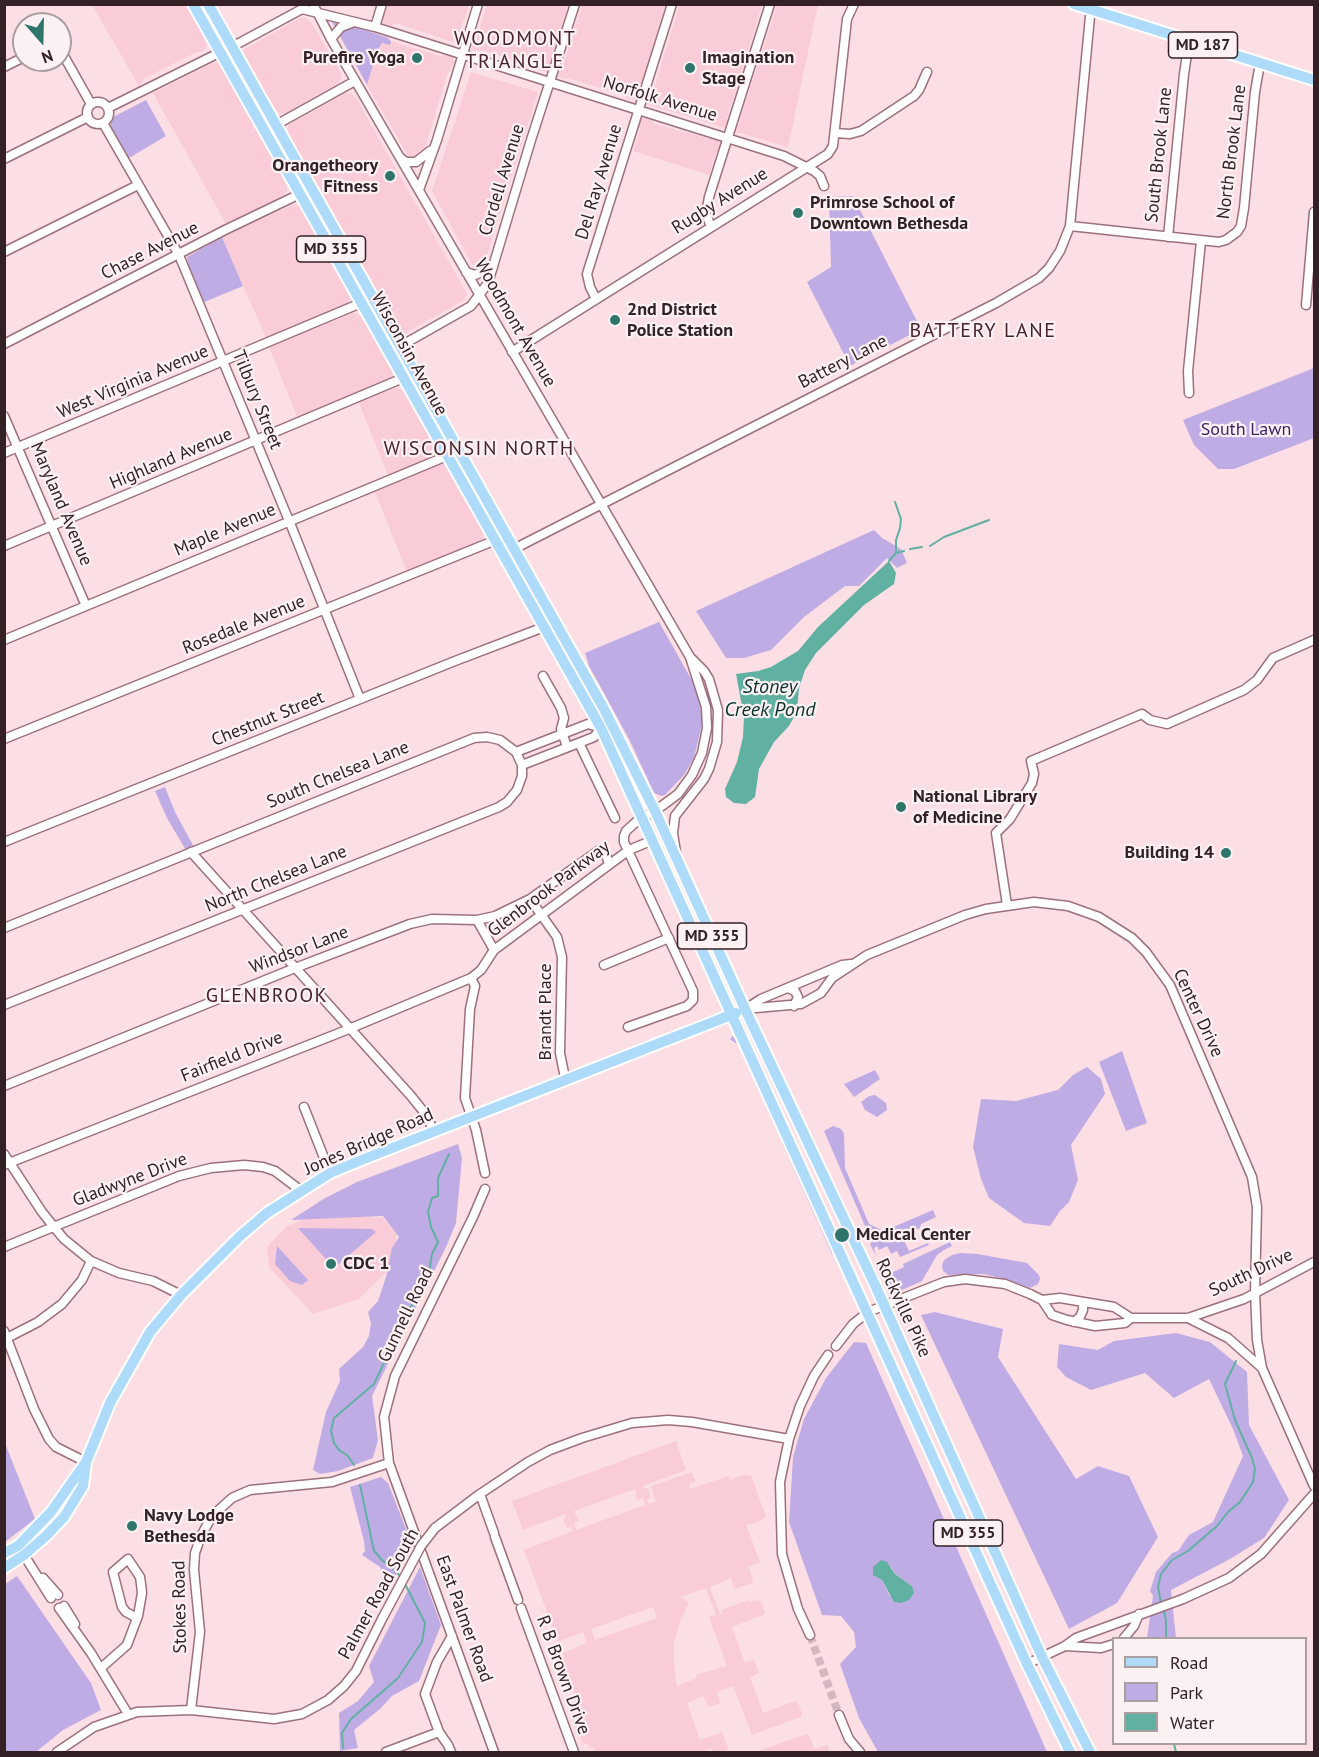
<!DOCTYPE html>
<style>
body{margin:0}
#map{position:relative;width:1319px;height:1757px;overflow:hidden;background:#fcdee5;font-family:"PT Sans",sans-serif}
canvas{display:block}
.frame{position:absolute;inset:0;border:6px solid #332126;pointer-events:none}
.legend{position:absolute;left:1112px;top:1637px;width:195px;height:108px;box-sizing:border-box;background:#fbf1f3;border:2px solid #ab9ea1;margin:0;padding:8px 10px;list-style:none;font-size:18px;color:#332126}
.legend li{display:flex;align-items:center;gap:12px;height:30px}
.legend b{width:30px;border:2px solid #ab9ea1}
.north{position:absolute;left:12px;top:12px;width:60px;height:60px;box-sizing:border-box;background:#fbf1f3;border:2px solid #ab9ea1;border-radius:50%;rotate:160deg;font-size:16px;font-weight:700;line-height:24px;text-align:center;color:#332126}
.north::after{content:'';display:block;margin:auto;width:21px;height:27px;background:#2f7569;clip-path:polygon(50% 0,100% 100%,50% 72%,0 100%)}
</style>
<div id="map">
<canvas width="1319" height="1757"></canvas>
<div class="frame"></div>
<ul class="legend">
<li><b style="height:8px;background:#afdbfa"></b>Road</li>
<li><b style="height:16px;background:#c0ace5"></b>Park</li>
<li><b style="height:16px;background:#60b1a2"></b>Water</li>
</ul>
<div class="north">N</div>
</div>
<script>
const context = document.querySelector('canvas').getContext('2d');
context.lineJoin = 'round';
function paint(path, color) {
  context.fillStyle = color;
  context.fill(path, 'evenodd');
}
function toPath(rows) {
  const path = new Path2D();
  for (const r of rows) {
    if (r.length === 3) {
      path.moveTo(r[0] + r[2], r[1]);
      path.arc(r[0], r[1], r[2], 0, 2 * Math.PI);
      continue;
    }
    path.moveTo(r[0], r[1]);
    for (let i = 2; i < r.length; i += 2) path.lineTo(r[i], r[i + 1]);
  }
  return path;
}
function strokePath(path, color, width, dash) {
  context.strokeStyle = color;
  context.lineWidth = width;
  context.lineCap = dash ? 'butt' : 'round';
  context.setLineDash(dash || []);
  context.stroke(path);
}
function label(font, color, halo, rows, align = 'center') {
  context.font = font + ' "PT Sans",sans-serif';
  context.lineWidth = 4.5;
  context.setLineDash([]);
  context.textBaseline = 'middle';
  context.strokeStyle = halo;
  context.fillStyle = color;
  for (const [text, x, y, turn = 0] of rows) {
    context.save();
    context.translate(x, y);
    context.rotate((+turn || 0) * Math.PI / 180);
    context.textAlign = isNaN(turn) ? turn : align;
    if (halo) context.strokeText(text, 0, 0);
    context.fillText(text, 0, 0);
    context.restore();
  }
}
const built = toPath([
 [680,4,762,5,727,118,728,122,725,128,647,104,648,97,652,94],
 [92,5,186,5,205,37,207,46,202,52,197,52,145,78,139,86],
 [389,5,389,4,469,5,456,43,396,23,391,26,383,23,383,16],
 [487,5,568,5,548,73,489,52,473,50,471,45,476,39],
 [582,5,665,5,637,100,628,99,626,96,568,78,565,79,559,77,559,73,562,69],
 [777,5,818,5,788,147,736,132],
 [300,18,306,18,311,22,341,73,342,78,337,84,287,112,280,114,272,107,244,57,243,52,245,49],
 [391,41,440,56,444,55,452,57,455,61,447,75,423,154,419,159,411,158,407,154,367,85,377,51,382,43,390,45],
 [216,62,221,65,287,186,287,191,281,197,226,224,153,93],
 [471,72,538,92,484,265,479,270,474,268,432,191],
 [346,93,352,94,357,100,467,294,464,300,404,334,398,330,287,131,289,125,294,122],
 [645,118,652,120,654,124,718,141,720,145,719,151,716,153,709,175,633,151,640,129,639,126,642,119],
 [293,205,297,205,300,207,347,290,350,299,347,304,266,338,222,237,259,218,266,217],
 [354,313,362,316,391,366,393,373,391,379,298,419,269,347],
 [395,388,401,389,405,392,435,445,437,451,431,458,388,475,359,403],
 [440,464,443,464,449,468,484,531,483,538,481,542,407,572,374,490],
 [318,1214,383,1218,396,1233,397,1261,359,1299,313,1314,269,1267,267,1247,287,1226],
 [676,1441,686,1470,643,1486,644,1489,648,1488,651,1498,647,1499,649,1504,656,1501,651,1486,692,1472,696,1481,690,1483,689,1489,729,1476,731,1482,732,1479,746,1474,747,1476,751,1475,766,1517,762,1518,763,1520,749,1525,746,1524,760,1562,747,1567,749,1568,753,1581,752,1583,735,1589,731,1578,710,1587,720,1614,722,1613,721,1610,749,1600,750,1602,758,1600,761,1602,765,1612,763,1615,732,1627,745,1663,754,1660,759,1673,750,1677,763,1713,795,1701,798,1703,802,1713,801,1717,752,1735,733,1686,717,1692,720,1703,709,1707,703,1696,687,1703,700,1740,722,1732,728,1748,727,1752,714,1752,712,1748,705,1751,705,1752,595,1752,593,1747,589,1748,588,1743,583,1745,573,1718,582,1714,560,1654,587,1643,583,1632,558,1642,524,1550,573,1531,571,1527,567,1528,563,1519,566,1517,565,1514,523,1530,512,1501],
 [635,1489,637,1500,643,1498,645,1505,576,1530,574,1523,579,1521,574,1511],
 [706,1588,716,1615,709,1617,727,1666,696,1675,697,1678,677,1686,674,1664,674,1643,680,1622,689,1602,680,1597],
 [653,1607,657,1618,595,1640,591,1629],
 [807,1734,809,1735,814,1748,813,1749,827,1745,830,1752,755,1752]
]);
const green = toPath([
 [335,19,388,38,391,41,390,45,382,43,377,51,367,85,331,20],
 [146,100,166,136,129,158,111,128,111,121,113,117],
 [853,196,921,329,850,366,807,282,831,267,829,197],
 [222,237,243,286,202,303,189,269,187,257],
 [1314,368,1314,438,1234,469,1218,469,1194,445,1183,420],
 [874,530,882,538,901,549,907,563,897,568,887,558,859,586,845,586,804,617,771,650,744,658,726,658,696,611],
 [659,622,694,684,699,696,702,724,694,758,684,775,665,795,661,796,654,793,630,741,589,666,585,653],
 [165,787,175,812,195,849,187,852,167,818,155,791],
 [733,1036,737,1041,834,1252,832,1254,738,1045,730,1039],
 [1122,1051,1147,1123,1126,1131,1099,1062],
 [1087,1067,1101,1079,1105,1094,1071,1145,1078,1180,1069,1202,1060,1211,1050,1226,1024,1223,989,1198,981,1179,973,1147,981,1099,1016,1101,1058,1090,1073,1075],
 [875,1070,880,1079,854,1097,844,1084],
 [875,1095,886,1103,887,1110,877,1117,865,1110,861,1102,869,1096],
 [833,1126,841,1129,844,1134,845,1168,869,1224,884,1231,933,1210,936,1217,921,1224,920,1228,902,1236,909,1251,928,1243,929,1245,900,1257,897,1251,891,1254,887,1246,879,1250,877,1246,874,1248,876,1256,870,1244,872,1242,824,1131],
 [458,1144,462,1158,456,1223,446,1247,372,1396,378,1440,373,1458,338,1471,320,1474,313,1470,326,1412,340,1381,339,1369,363,1347,369,1336,371,1323,368,1312,378,1301,386,1277,392,1248,399,1237,383,1216,291,1220,325,1198,357,1182],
 [298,1228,372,1229,376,1232,334,1268],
 [950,1242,952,1246,944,1250,937,1255,922,1281,893,1294,888,1283,894,1280,891,1273,904,1267,903,1264],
 [277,1246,308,1280,302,1285,290,1281,275,1264],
 [960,1253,978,1254,1027,1263,1039,1275,1040,1279,1038,1284,1030,1288,1001,1278,983,1274,948,1275,943,1271,942,1265,944,1260,952,1255],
 [935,1312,1003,1329,998,1357,1076,1479,1098,1466,1129,1476,1158,1537,1117,1603,1069,1629,921,1315],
 [1176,1333,1210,1342,1247,1372,1249,1425,1289,1500,1264,1538,1230,1559,1171,1590,1176,1638,1147,1638,1153,1596,1150,1591,1156,1572,1172,1553,1178,1551,1189,1535,1213,1522,1243,1456,1233,1429,1209,1379,1174,1398,1145,1373,1091,1390,1066,1377,1057,1367,1059,1344,1098,1350,1114,1341],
 [854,1342,866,1343,1047,1752,878,1752,859,1718,840,1664,856,1647,854,1632,841,1616,822,1615,789,1522,793,1457,804,1419,826,1378],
 [891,1567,895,1574,912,1586,890,1596,882,1580,875,1576],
 [5,1443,35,1519,5,1542,4,1542],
 [381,1477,388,1483,412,1544,389,1588,380,1567,362,1555,365,1551,364,1541,350,1487],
 [420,1567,441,1625,419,1681,392,1696,380,1709,354,1730,358,1748,340,1751,339,1713,358,1701,374,1682,369,1666],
 [17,1576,91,1683,101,1710,63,1730,36,1752,5,1752,5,1584]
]);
const water = toPath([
 [889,561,896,573,894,584,864,605,816,653,805,670,799,688,797,711,789,726,774,742,759,769,755,797,746,804,734,803,726,797,725,789,737,762,743,737,744,717,736,674,758,671,771,667,798,651,818,627],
 [881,1560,887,1562,895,1574,912,1586,914,1593,909,1600,901,1603,894,1602,882,1580,873,1575,873,1567]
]);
const stream = toPath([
 [930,546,944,537,989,520],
 [910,549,922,547],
 [896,553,904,551],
 [889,561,896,553,896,540,900,528,901,519,895,502],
 [354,1465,348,1456,339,1450,334,1443,331,1431,334,1418,374,1384,405,1318,420,1289,428,1279,432,1254,438,1242,431,1227,428,1212,432,1198,438,1196,438,1178,449,1154],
 [360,1485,374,1551,383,1561,396,1571,402,1579],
 [1161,1603,1158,1587,1161,1574,1172,1560,1188,1551,1217,1526,1228,1512,1240,1502,1253,1482,1255,1469,1252,1458,1235,1420,1225,1384,1236,1361],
 [1163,1608,1166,1620,1166,1638],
 [1174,1744,1176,1752],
 [343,1748,342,1733,351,1719,398,1678,422,1642,425,1623,405,1584]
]);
const minorTunnel = toPath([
 [810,1635,839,1715]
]);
const minor = toPath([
 [313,4,331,39,690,657,704,671,709,679,718,710,717,742,709,769,704,779,675,816,673,833,676,852],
 [375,27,382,4],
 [331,39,341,27,354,22],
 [60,49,91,104],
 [4,67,24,57],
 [98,113,11],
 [108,108,241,42,302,9,375,27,784,156,814,171,820,176,824,186],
 [103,123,179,255,292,528,360,699],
 [265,131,355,81],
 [835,133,850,134,861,131,914,96,919,90,927,72],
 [401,158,406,162,416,162,430,151],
 [4,159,88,117],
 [419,190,437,140,478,4],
 [1070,226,1219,242,1226,240,1237,232,1241,226,1244,208,1255,92,1260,63],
 [711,227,706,214,709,197,770,4],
 [1168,237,1184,74,1189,41],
 [4,252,138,185],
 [466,272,475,275,493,267],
 [596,299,590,287,587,274,672,4],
 [1306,305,1314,212],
 [4,344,225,230,304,192],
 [390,352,471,306,488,283,531,140,575,4],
 [512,352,828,154,833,146,847,19,854,4],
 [1189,393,1188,371,1201,241],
 [4,416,86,606],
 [4,453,373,298],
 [4,546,408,376],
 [504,554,996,303,1039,278,1049,268,1060,251,1070,226,1091,6],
 [4,640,459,451],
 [543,676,561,708,564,718,561,729,567,747],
 [4,739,496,540],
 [579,743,615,818],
 [516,752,588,724,601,728,594,737,522,765],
 [4,842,455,661,544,627],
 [191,852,411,1096,427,1116,433,1130],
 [530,899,557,937,562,957,560,1053,565,1078],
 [1007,905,996,833,1010,819,1032,783,1034,774,1031,761,1142,714,1150,720,1167,724,1244,690,1257,680,1273,658,1314,640],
 [477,920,494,950],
 [4,928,474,738,487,737,500,740,516,752,522,765,522,776,517,790,507,802,499,807,4,1005],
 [604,965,669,938],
 [788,988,795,991,798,997,794,1006],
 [747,1008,761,999,842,965,851,964],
 [745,1009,801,1004,821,993,832,978,867,955,965,915,986,909,1034,902,1068,906,1099,917,1132,938,1146,952,1170,985,1252,1177,1257,1207,1255,1292,1257,1340,1262,1368,1314,1486],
 [628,1027,687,1006,693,1000,693,991,624,842,624,836,626,831,637,821,655,811,678,794,692,775,702,753,707,728,706,707,690,657],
 [4,1086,295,968,410,924,432,919,477,920,495,916,530,899,598,851,606,855,609,864],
 [304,1107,330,1173],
 [4,1154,42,1212,54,1227,64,1239,91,1261,119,1273,153,1281,181,1295],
 [4,1165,344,1031,471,978],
 [485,1173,476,1130,465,1098,470,1009,475,986,471,978,481,970,494,950,629,850,653,840],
 [485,1189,473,1217,395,1376,384,1417,389,1463,494,1752],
 [4,1247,179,1176,211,1168,244,1165,263,1167,275,1171,300,1190],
 [1042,1300,1060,1298,1114,1307,1131,1318,1188,1318,1244,1299,1314,1262],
 [1188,1318,1228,1338,1262,1368],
 [1074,1322,1080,1317,1083,1310,1083,1303],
 [4,1331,34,1409,49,1439,56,1447,86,1462],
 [7,1338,38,1322,62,1304,82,1280,91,1261],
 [836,1346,853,1324,868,1312,944,1282,965,1279,1005,1284,1030,1294,1042,1300,1052,1315,1067,1320,1095,1326,1125,1323,1131,1318],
 [480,1494,494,1533],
 [435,1528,480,1494,528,1462,550,1450,582,1438,632,1423,668,1420,692,1422,789,1439],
 [495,1537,518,1600],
 [24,1555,51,1598],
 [43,1578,58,1595],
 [64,1606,75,1624],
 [59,1608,91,1653,128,1714],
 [521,1608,574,1752],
 [810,1635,798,1609,782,1554,780,1482,789,1439,800,1406,814,1376,828,1355],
 [1124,1638,1134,1626,1139,1614],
 [1065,1646,1101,1648,1114,1644],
 [1027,1664,1065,1646,1076,1638,1183,1599,1229,1578,1261,1554,1314,1494],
 [101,1668,127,1645,136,1621,138,1616,142,1593,141,1584,140,1577,128,1559,113,1572,122,1607,126,1612,137,1618],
 [191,1710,200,1632,194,1570,195,1553,201,1536,212,1516,232,1498,250,1490,332,1482,389,1463],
 [839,1715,849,1739,860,1752],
 [57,1752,94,1727,137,1712,191,1710,274,1719,302,1714,328,1700,344,1686,356,1671,382,1619],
 [386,1752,439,1732],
 [451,1752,448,1745,439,1732,425,1694,437,1662,452,1636]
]);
const major = toPath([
 [193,4,601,728,1027,1664,1070,1752],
 [208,4,604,709,655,811,745,1009,876,1287,1042,1657,1090,1752],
 [1074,4,1314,80],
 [4,1553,18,1546,51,1512,86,1462],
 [4,1568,24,1555,46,1536,64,1517,83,1486,86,1462,110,1403,150,1332,181,1295,239,1237,267,1213,330,1173,364,1159,736,1013]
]);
const minorBridge = toPath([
 [382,1619,421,1546,435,1528]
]);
const markers = [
 [417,58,6,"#2f7569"],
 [690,68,6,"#2f7569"],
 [390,176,6,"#2f7569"],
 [798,213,6,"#2f7569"],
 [615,320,6,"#2f7569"],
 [901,807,6,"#2f7569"],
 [1226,853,6,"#2f7569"],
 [842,1235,8,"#2f7569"],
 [331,1264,6,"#2f7569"],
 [132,1526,6,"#2f7569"]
];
const shields = [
 [1203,45,69],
 [331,249,69],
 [712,936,69],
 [968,1533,69]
];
const shieldNames = [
 ["MD 187",1203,45],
 ["MD 355",331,249],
 ["MD 355",712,936],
 ["MD 355",968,1533]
];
const poiNames = [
 ["Purefire Yoga",405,58,"right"],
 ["Imagination",702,58],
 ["Stage",702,79],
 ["Orangetheory",378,166,"right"],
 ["Fitness",378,187,"right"],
 ["Primrose School of",810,203],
 ["Downtown Bethesda",810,224],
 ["2nd District",627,310],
 ["Police Station",627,331],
 ["National Library",913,797],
 ["of Medicine",913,818],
 ["Building 14",1214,853,"right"],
 ["Medical Center",856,1235],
 ["CDC 1",343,1264],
 ["Navy Lodge",144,1516],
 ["Bethesda",144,1537]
];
const streetNames = [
 ["Norfolk Avenue",660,99,17],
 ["North Brook Lane",1232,152,-83],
 ["South Brook Lane",1159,155,-84],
 ["Cordell Avenue",502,180,-73],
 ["Del Ray Avenue",599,182,-73],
 ["Rugby Avenue",720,201,-32],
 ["Chase Avenue",150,251,-27],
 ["Woodmont Avenue",515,323,60],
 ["Wisconsin Avenue",409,354,61],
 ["Battery Lane",843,362,-27],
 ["West Virginia Avenue",133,382,-23],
 ["Tilbury Street",257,400,68],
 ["Highland Avenue",171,459,-23],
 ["Maryland Avenue",61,504,67],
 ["Maple Avenue",225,530,-23],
 ["Rosedale Avenue",244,625,-22],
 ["Chestnut Street",268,719,-22],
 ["South Chelsea Lane",338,775,-22],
 ["North Chelsea Lane",276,879,-22],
 ["Glenbrook Parkway",549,889,-37],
 ["Windsor Lane",299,950,-21],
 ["Brandt Place",546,1012,-90],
 ["Center Drive",1198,1013,65],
 ["Fairfield Drive",232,1057,-22],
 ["Jones Bridge Road",369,1142,-24],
 ["Gladwyne Drive",130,1180,-21],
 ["South Drive",1251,1273,-25],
 ["Rockville Pike",903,1308,65],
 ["Gunnell Road",406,1315,-64],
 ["Palmer Road South",379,1594,-61],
 ["Stokes Road",180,1607,-91],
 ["East Palmer Road",464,1619,70],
 ["R B Brown Drive",563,1675,70]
];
const parkNames = [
 ["South Lawn",1246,430]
];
const neighbourhoodNames = [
 ["WOODMONT",515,39],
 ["TRIANGLE",515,62],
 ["BATTERY LANE",983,331],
 ["WISCONSIN NORTH",479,449],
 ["GLENBROOK",267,996]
];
const waterNames = [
 ["Stoney",770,687],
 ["Creek Pond",770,710]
];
paint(built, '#faccd8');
paint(green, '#c0ace5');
paint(water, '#60b1a2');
strokePath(stream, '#60b1a2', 2);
strokePath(minorTunnel, '#d4b8bf', 8, [8, 4]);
strokePath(minor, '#9c707c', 11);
strokePath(major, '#fff', 14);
strokePath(minor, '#fff', 8);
strokePath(major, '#afdbfa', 10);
strokePath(minorBridge, '#9c707c', 11, []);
strokePath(minorBridge, '#fff', 8);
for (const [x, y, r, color] of markers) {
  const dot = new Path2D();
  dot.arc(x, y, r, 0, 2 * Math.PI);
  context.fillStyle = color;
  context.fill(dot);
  strokePath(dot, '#fbf1f3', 2);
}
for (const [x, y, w] of shields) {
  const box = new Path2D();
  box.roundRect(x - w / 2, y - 13, w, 26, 4.5);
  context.fillStyle = '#fbf1f3';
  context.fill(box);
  strokePath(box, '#332126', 1.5);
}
label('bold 16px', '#332126', null, shieldNames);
label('bold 18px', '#332126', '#fbf1f3', poiNames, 'left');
label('18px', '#332126', '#fbf1f3', streetNames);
label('18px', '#3e2164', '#fbf1f3', parkNames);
context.letterSpacing = '1.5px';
label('20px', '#48232f', '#fbf1f3', neighbourhoodNames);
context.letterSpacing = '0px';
label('italic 20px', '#09322b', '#fbf1f3', waterNames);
</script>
